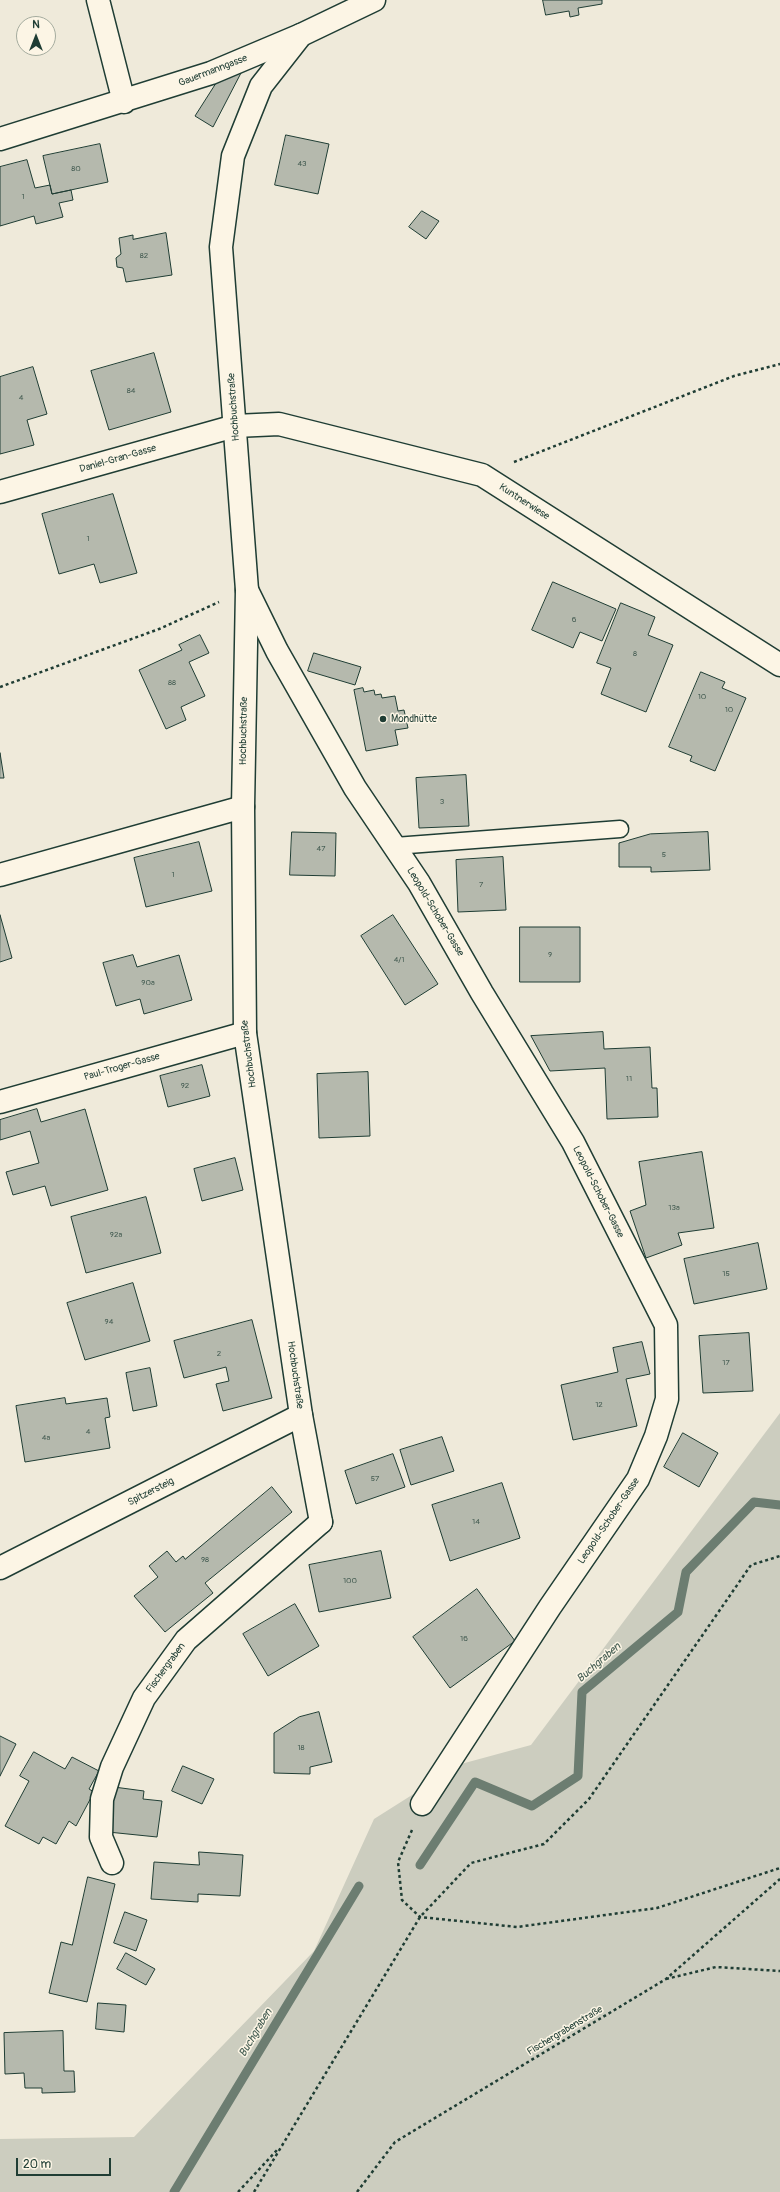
<!DOCTYPE html>
<html>
<head>
<meta charset="utf-8">
<style>
	body { margin:0 }
	#map { position:relative; width:780px; height:2192px; overflow:hidden; background:#efeada; font-family:Pangolin,sans-serif }
	canvas { display:block }
	.north { position:absolute; left:16px; top:16px; width:40px; height:40px; box-sizing:border-box; background:#fcf5e5; border:1px solid #a4ab9e; border-radius:50%; rotate:0deg; font-size:11px; font-weight:700; line-height:16px; text-align:center; color:#1f3d34 }
	.north::after { content:''; display:block; margin:auto; width:14px; height:18px; background:#1f3d34; clip-path:polygon(50% 0,100% 100%,50% 72%,0 100%) }
	.scale { position:absolute; left:16px; top:2158px; width:95px; height:18px; box-sizing:border-box; border:2px solid #1f3d34; border-top:0; padding-left:5px; font-size:12px; line-height:14px; white-space:nowrap; color:#1f3d34; -webkit-text-stroke:3px #fcf5e5; paint-order:stroke }
</style>
</head>
<body>
<div id="map">
<canvas width="780" height="2192"></canvas>
<div class="north">N</div>
<div class="scale">20 m</div>
</div>
<script>
const ctx = document.querySelector('canvas').getContext('2d');
ctx.lineJoin = 'round';
function paint(path, color) { ctx.fillStyle = color; ctx.fill(path, 'evenodd'); }
function trace(path, color, width, dash) { ctx.strokeStyle = color; ctx.lineWidth = width; ctx.lineCap = dash ? 'butt' : 'round'; ctx.setLineDash(dash || []); ctx.stroke(path); }
function write(font, color, halo, rows, align = 'center') {
  ctx.font = font + ' Pangolin,sans-serif'; ctx.lineWidth = 3; ctx.setLineDash([]); ctx.textBaseline = 'middle'; ctx.strokeStyle = halo; ctx.fillStyle = color; for (const [text, x, y, turn = 0] of rows) {
    ctx.save(); ctx.translate(x, y); ctx.rotate((+turn || 0) * Math.PI / 180); ctx.textAlign = isNaN(turn) ? turn : align; if (halo) ctx.strokeText(text, 0, 0); ctx.fillText(text, 0, 0); ctx.restore();
  }
}
paint(new Path2D(`
	M780 1413V2192H0V2139L134 2137 314 1951 374 1819 461 1764 531 1745Z`), '#cccdbf');
trace(new Path2D(`
	M420 1865 475 1782 532 1806 578 1776 582 1692 678 1612 686 1572 754 1502 780 1505
	M174 2192 359 1886`), '#6c7d71', 9);
const building = new Path2D(`
	M543 0H602V4L578 8 579 15 570 17 569 11 546 15Z
	M241 73 213 127 195 116 218 80Z
	M286 135 329 144 318 194 275 185Z
	M100 144 108 182 52 194 43 156Z
	M27 160 35 188 50 185 52 194 71 190 73 200 59 203 63 217 36 224 34 216 0 226V167Z
	M422 211 439 221 426 239 409 227Z
	M166 233 172 275 126 282 123 268 117 267 116 258 121 254 119 238 133 235V239Z
	M154 353 171 412 109 430 91 371Z
	M33 367 47 414 27 420 34 445 0 454V377Z
	M113 494 137 573 100 583 94 564 59 574 42 514Z
	M553 582 616 609 602 641 580 632 573 648 532 630Z
	M621 603 655 617 648 635 673 645 646 712 601 694 611 668 597 663Z
	M200 635 209 653 189 662 205 696 181 707 186 720 166 729 139 670 182 650 179 645Z
	M314 653 361 667 355 685 308 671Z
	M701 672 725 682 722 688 746 698 715 771 690 761 692 756 669 747Z
	M363 688 364 692 374 690 375 695 381 694 382 698 395 696 398 711 404 710 408 728 395 730 398 745 366 751 354 690Z
	M0 753 4 778H0Z
	M466 775 469 826 419 828 416 778Z
	M292 832 336 833 335 876 290 875Z
	M708 832 710 870 651 872V867H619V843L650 834Z
	M199 842 212 891 146 907 134 858Z
	M503 857 506 910 458 912 456 860Z
	M0 915 12 958 0 962Z
	M393 915 438 984 405 1005 361 936Z
	M520 927H580V982H520Z
	M133 955 137 967 179 955 192 1000 144 1014 140 999 116 1006 103 963Z
	M603 1032 604 1049 650 1047 652 1088H657L658 1117 607 1119 605 1068 550 1071 531 1036Z
	M202 1065 210 1096 168 1107 160 1076Z
	M368 1072 370 1136 319 1138 317 1074Z
	M37 1109 41 1122 85 1109 108 1190 51 1206 45 1186 13 1195 6 1172 39 1163 30 1131 0 1140V1120Z
	M702 1152 714 1228 678 1233 682 1245 646 1258 630 1211 646 1205 639 1162Z
	M235 1158 243 1190 202 1201 194 1169Z
	M146 1197 161 1253 86 1273 71 1217Z
	M758 1243 767 1289 694 1304 684 1259Z
	M133 1283 150 1341 85 1360 67 1303Z
	M252 1320 272 1398 223 1411 216 1384 229 1381 226 1367 184 1378 174 1341Z
	M749 1333 753 1391 703 1393 699 1336Z
	M642 1342 650 1374 626 1379 637 1426 573 1440 561 1385 618 1372 613 1348Z
	M150 1368 157 1406 133 1411 126 1373Z
	M65 1398 66 1404 107 1398 110 1417 105 1418 110 1448 25 1462 16 1406Z
	M683 1433 718 1453 699 1487 664 1467Z
	M442 1437 454 1471 411 1485 400 1450Z
	M393 1454 405 1487 356 1504 345 1471Z
	M502 1483 520 1538 450 1561 432 1505Z
	M272 1487 292 1512 205 1583 213 1593 165 1632 134 1596 158 1577 149 1566 167 1551 176 1562 183 1556 185 1559Z
	M381 1551 391 1598 319 1612 309 1565Z
	M477 1589 515 1641 450 1688 413 1637Z
	M295 1604 319 1646 268 1676 243 1634Z
	M319 1712 332 1762 310 1767V1774L274 1773V1733L299 1717Z
	M0 1736 16 1744 0 1776Z
	M34 1752 65 1769 72 1757 99 1771 89 1789 94 1792 76 1826 69 1821 56 1844 43 1837 39 1844 5 1826 29 1781 20 1776Z
	M183 1766 214 1779 202 1804 172 1791Z
	M114 1787 144 1791 143 1799 162 1801 157 1837 108 1832Z
	M199 1852 243 1855 240 1896 198 1894V1902L151 1899 154 1862 199 1865Z
	M88 1877 115 1884 87 2002 49 1993 61 1942 72 1945Z
	M125 1912 147 1920 136 1951 114 1943Z
	M126 1953 155 1969 146 1985 117 1969Z
	M98 2003 126 2005 124 2032 96 2029Z
	M63 2031 64 2071H74L75 2092 42 2093V2088H25L24 2073 5 2074 4 2033Z`);
paint(building, '#b5b9ad');
trace(building, '#1f3d34', 1);
const service = new Path2D(`
	M395 846 620 829`);
const minor = new Path2D(`
	M98 0 124 102
	M0 139 211 73 301 35
	M0 492 235 426 279 424 482 475 780 665
	M247 590 277 651 355 788 419 883 482 993 573 1142 666 1325 667 1399 656 1436 638 1479 550 1607 422 1804
	M0 875 243 807
	M0 1102 245 1033
	M0 1568 301 1415
	M112 1863 101 1837 102 1799 112 1767 144 1698 186 1640 321 1522`);
const tertiary = new Path2D(`
	M321 1522 301 1415 245 1033 243 807 247 590 221 247 233 156 261 86 301 35 374 0`);
trace(service, '#1f3d34', 19);
trace(minor, '#1f3d34', 25);
trace(tertiary, '#1f3d34', 25);
trace(new Path2D(`
	M514 462 734 376 780 364
	M0 687 159 629 219 602
	M412 1830 398 1862 402 1900 420 1917 517 1927 657 1908 780 1868
	M666 1979 716 1967 780 1971
	M238 2192 278 2149
	M254 2192 420 1917 471 1863 544 1844 589 1799 751 1565 780 1556
	M357 2192 395 2142 666 1979 780 1879`), '#1f3d34', 2.5, [3, 3]);
trace(service, '#fcf5e5', 16);
trace(minor, '#fcf5e5', 22);
trace(tertiary, '#fcf5e5', 22);
for (const [x, y, r, color] of [
	[383,719,4,"#1f3d34"]
]) { const dot = new Path2D(); dot.arc(x, y, r, 0, 2 * Math.PI); ctx.fillStyle = color; ctx.fill(dot); trace(dot, '#fcf5e5', 1.5); }
write('8px', '#445c52', null, [
	["43",302,164],
	["80",76,169],
	["1",23,197],
	["82",144,256],
	["84",131,391],
	["4",21,398],
	["1",88,539],
	["6",574,620],
	["8",635,654],
	["88",172,683],
	["10",702,697],
	["10",729,710],
	["3",442,802],
	["47",321,849],
	["5",664,855],
	["1",173,875],
	["7",481,885],
	["9",550,955],
	["4/1",399,960],
	["90a",148,983],
	["11",629,1079],
	["92",185,1086],
	["13a",674,1208],
	["92a",116,1235],
	["15",726,1274],
	["94",109,1322],
	["2",219,1354],
	["17",726,1363],
	["12",599,1405],
	["4",88,1432],
	["4a",46,1438],
	["57",375,1479],
	["14",476,1522],
	["98",205,1560],
	["100",350,1581],
	["16",464,1639],
	["18",301,1748]
]);
write('10px', '#1f3d34', '#fcf5e5', [
	["Gauermanngasse",213,71,-21],
	["Hochbuchstraße",234,407,-94],
	["Daniel-Gran-Gasse",118,459,-16],
	["Kuntnerwiese",524,502,33],
	["Hochbuchstraße",244,731,-89],
	["Leopold-Schober-Gasse",435,912,59],
	["Hochbuchstraße",249,1054,-97],
	["Paul-Troger-Gasse",122,1067,-16],
	["Leopold-Schober-Gasse",598,1192,63],
	["Hochbuchstraße",295,1375,82],
	["Spitzersteig",151,1492,-27],
	["Leopold-Schober-Gasse",609,1521,-56],
	["Fischergraben",166,1668,-54],
	["Fischergrabenstraße",565,2031,-31]
]);
write('10px', '#1f3d34', '#fcf5e5', [
	["Mondhütte",391,719]
], 'left');
write('italic 11px', '#455d53', '#fcf5e5', [
	["Buchgraben",599,1663,-41],
	["Buchgraben",256,2033,-59]
]);
</script>
</body>
</html>
